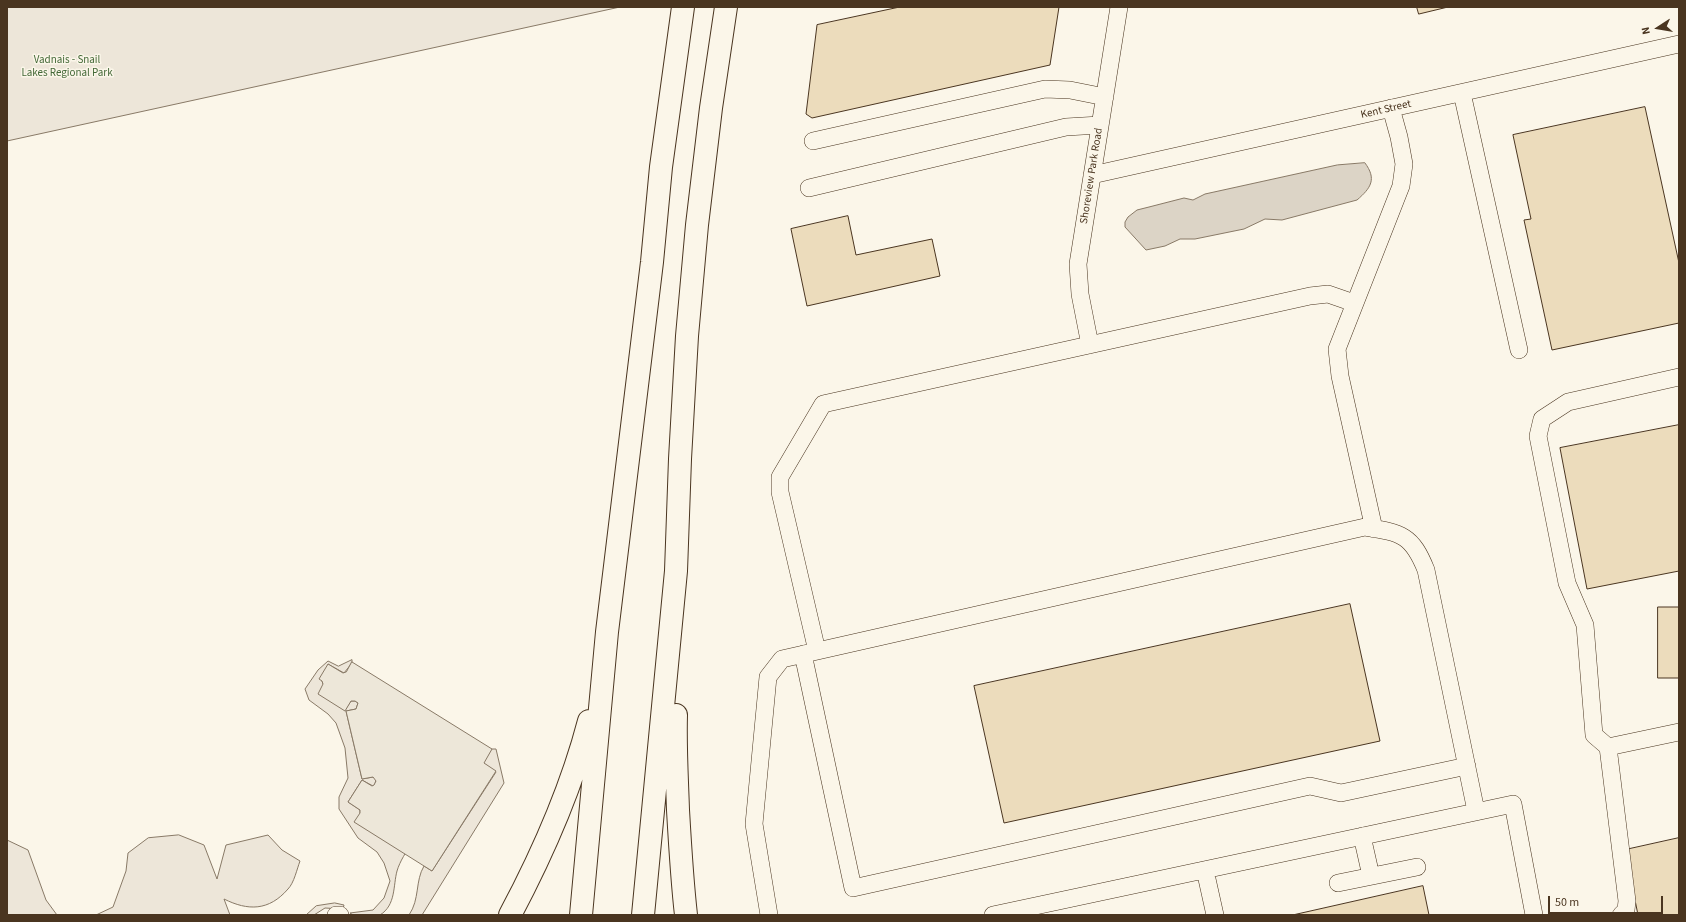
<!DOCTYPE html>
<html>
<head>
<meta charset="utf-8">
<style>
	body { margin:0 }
	#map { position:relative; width:1686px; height:922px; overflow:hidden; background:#fbf6e9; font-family:"Source Sans 3",sans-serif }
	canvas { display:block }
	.frame { position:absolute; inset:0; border:8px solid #4a3520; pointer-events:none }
	.north { position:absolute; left:1638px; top:8px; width:40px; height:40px; -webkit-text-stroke:3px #fbf6e9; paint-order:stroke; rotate:258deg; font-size:11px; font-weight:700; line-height:16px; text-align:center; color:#4a3520 }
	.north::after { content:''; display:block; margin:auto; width:14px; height:18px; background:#4a3520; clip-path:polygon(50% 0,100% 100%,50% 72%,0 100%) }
	.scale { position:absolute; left:1548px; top:896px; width:115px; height:18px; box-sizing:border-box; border:2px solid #4a3520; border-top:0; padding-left:5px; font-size:12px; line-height:14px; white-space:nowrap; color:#4a3520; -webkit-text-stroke:3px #fbf6e9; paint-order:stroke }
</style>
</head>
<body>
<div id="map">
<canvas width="1686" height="922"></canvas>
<div class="frame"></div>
<div class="north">N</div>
<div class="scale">50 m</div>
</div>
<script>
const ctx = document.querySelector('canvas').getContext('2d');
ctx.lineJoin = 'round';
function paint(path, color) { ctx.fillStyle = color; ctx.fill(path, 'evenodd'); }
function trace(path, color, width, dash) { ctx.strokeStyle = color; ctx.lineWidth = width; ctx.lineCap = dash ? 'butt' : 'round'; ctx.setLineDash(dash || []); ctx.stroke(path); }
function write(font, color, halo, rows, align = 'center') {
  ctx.font = font + ' "Source Sans 3",sans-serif'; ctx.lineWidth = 3; ctx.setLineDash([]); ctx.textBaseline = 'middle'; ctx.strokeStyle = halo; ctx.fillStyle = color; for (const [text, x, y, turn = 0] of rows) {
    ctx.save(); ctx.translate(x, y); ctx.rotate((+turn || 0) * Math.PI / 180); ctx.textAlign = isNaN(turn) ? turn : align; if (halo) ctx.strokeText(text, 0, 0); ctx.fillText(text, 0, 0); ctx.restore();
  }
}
const green = new Path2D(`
	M7 7H620L7 141Z
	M352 660V663L344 673 328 664 322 681 323 684 345 710 351 701H355L358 703 356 709 346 711 362 779 373 777 376 779 375 784 373 786 362 780 348 802 360 810V813L412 843C406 852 400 861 397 871 393 886 396 905 380 915H353L350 913 373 910 384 898 390 881 384 863 377 852 358 838 339 809V797L348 778 345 748 336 723 328 714 309 700 305 689 318 670 328 661 338 666Z
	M492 749H496L504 783 422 915H409C420 899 415 881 424 866L432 871 496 772 483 763Z
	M179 835 204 845 217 879 226 845 268 835 282 850 300 861C297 869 294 883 288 889 269 911 248 911 224 899L230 915H96L113 907 126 871 128 853 148 838Z
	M7 840 28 850 46 900 57 915H7Z
	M335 903 344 905 343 909 325 908 314 915H306L316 906Z`);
paint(green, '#ede6d9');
trace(green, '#887966', 1);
const parking = new Path2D(`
	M352 662 492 749 484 763 496 771 432 871 354 822 360 813V810L348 802 362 780 372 786 374 785 376 781 373 777 362 779 346 711 356 709 358 703 355 701H351L345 711 318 694 323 684 322 681 319 679 328 664 343 673 346 672Z`);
paint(parking, '#ede7d9');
trace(parking, '#887966', 1);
const water = new Path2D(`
	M1365 163C1377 179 1371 188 1357 200L1282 220 1265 219 1244 229 1195 239H1180L1165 246 1146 250 1125 227V222L1128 217 1137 210 1149 207 1184 198 1193 200 1205 194 1337 165Z`);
paint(water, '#dcd4c6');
trace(water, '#887966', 1);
const building = new Path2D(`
	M900 7H1059L1050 65 812 118 806 114 817 25Z
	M1417 7H1448L1419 14Z
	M1645 107 1679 263V323L1552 350 1524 220 1531 219 1513 135Z
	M848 216 856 255 932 239 940 276 807 306 791 229Z
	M1679 425V571L1587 589 1560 448Z
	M1350 604 1380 741 1004 823 974 686Z
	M1658 607H1679V678H1658Z
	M1679 838V915H1638L1625 850Z
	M1423 886 1429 915H1293Z`);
paint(building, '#ecdcbc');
trace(building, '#4a3520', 1);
const minor = new Path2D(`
	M1462 93 1519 350
	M813 141 1045 89 1070 90 1105 97
	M1092 175 1679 44
	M809 188 1066 127 1100 125
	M1090 345 1080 294 1078 264 1119 7
	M1679 377 1568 402 1542 419 1538 436 1567 583 1585 625 1594 735 1608 747 1679 732
	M1374 529 1340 376 1337 349 1401 186 1404 164 1399 137 1391 108
	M817 651 780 492V477L823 404 1310 296 1328 294 1354 303
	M803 654 853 888 1310 786 1341 793 1467 766
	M1608 747 1627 901 1626 910 1621 915
	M1362 836 1371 876
	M1205 870 1215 915
	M1338 883 1417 867
	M336 915H340
	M769 915 754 824 768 677 782 659 1365 527C1402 533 1412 535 1426 570L1476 811
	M993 915 1513 804 1534 915`);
const highway = new Path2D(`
	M676 715C675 747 677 778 678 810 680 845 682 880 686 915
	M510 915C543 853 571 790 589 721
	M581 915 607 632 652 262 661 167 683 7
	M643 915 676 571 680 459 687 336 697 225 711 108 726 7`);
trace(minor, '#4a3520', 18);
trace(highway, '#4a3520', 24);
trace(minor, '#fbf6e9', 17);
trace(highway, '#fbf6e9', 22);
write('11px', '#436837', '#fbf6e9', [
	["Vadnais - Snail",67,61],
	["Lakes Regional Park",67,74]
]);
write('11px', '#4a3520', '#fbf6e9', [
	["Kent Street",1386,110,-13],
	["Shoreview Park Road",1092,176,-81]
]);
</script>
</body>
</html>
